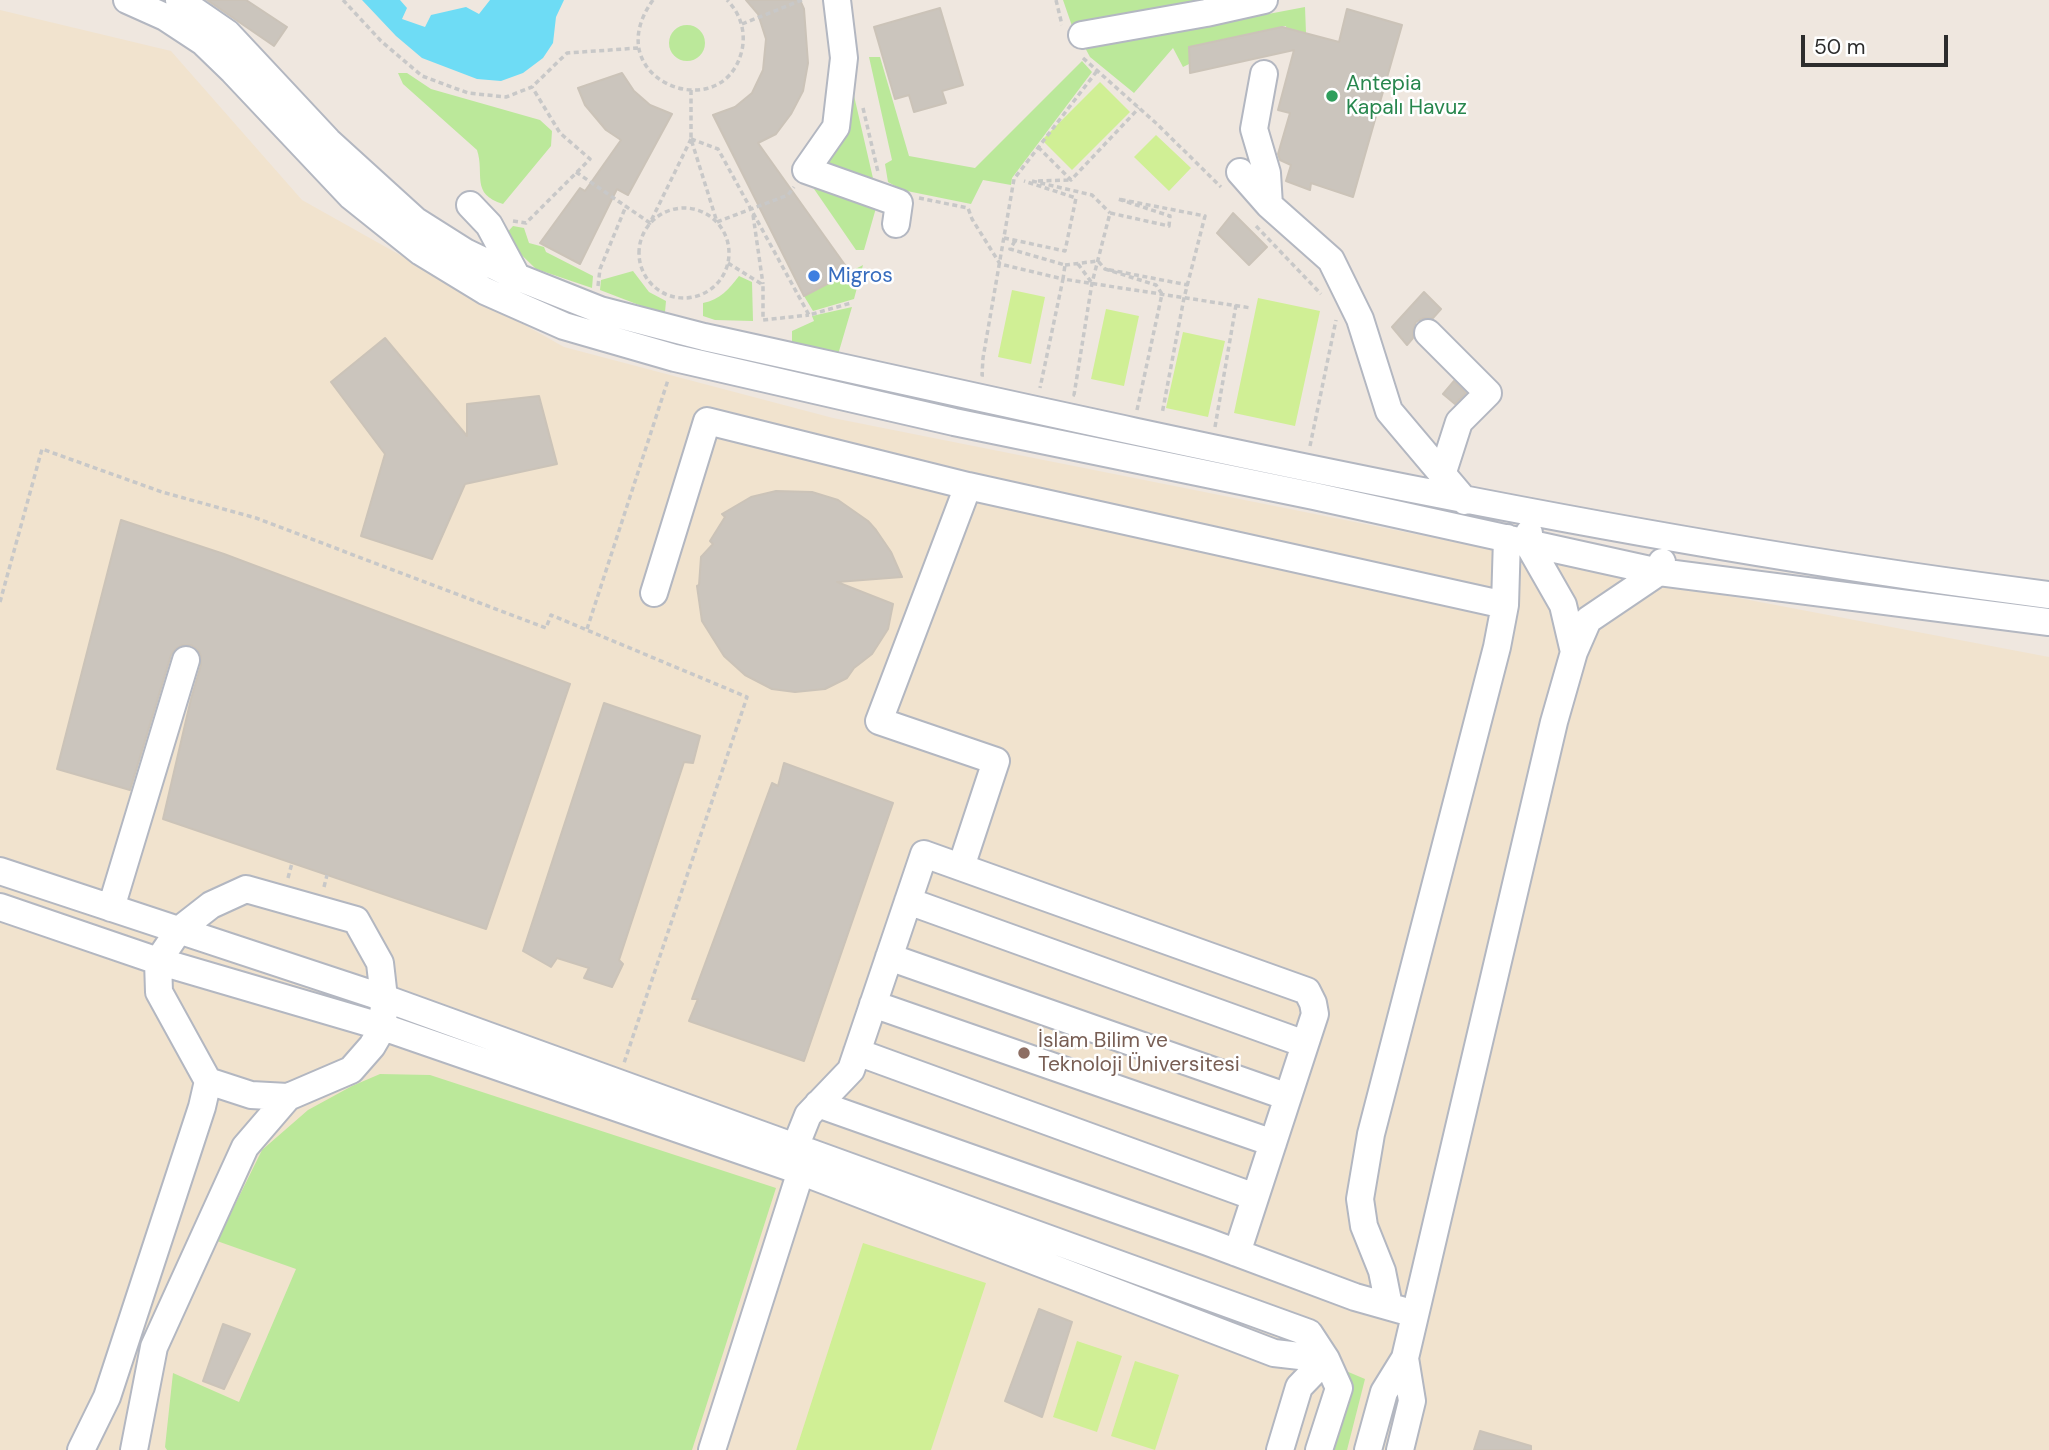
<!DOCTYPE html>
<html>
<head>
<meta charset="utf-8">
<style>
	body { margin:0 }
	#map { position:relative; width:2049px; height:1450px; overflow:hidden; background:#efe7df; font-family:"DM Sans",sans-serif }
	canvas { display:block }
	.scale { position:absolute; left:1801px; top:35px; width:147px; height:32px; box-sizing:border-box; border:4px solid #2d2d2d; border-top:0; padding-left:9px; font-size:21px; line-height:24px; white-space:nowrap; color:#2d2d2d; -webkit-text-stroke:5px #fff; paint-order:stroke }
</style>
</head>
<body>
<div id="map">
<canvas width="2049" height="1450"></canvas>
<div class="scale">50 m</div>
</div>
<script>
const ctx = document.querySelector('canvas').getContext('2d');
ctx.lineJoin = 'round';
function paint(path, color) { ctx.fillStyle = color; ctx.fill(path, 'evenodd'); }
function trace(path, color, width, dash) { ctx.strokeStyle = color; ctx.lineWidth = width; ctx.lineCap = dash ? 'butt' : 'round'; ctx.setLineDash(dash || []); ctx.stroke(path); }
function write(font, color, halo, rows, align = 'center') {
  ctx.font = font + ' "DM Sans",sans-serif'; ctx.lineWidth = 5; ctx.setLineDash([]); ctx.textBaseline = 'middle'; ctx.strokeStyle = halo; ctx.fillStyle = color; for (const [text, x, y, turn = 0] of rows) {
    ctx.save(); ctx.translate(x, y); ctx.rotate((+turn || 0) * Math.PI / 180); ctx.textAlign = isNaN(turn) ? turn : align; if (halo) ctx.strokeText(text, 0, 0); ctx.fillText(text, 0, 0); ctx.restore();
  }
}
paint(new Path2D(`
	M0 10 171 51 302 200 564 347 833 418 1681 587 2049 657V1450H0Z`), '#f1e3ce');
paint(new Path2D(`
	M1063 0H1226L1072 26Z
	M1305 7 1306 33 1287 35 1286 26 1189 47V64L1183 67 1173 48 1134 93 1090 57 1082 42H1121Z
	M669 43a18 18 0 1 1 36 0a18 18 0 1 1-36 0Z
	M869 57H880L909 156 975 168 1082 61 1092 72 1012 178 1011 185 983 180 971 204 902 190 888 182 885 164 892 160Z
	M398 73H407L431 89 540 120 552 131 551 146 503 204C470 194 485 174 477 150L403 84Z
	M852 87 875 187 816 170Z
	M812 186 876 208 864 250H856Z
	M513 226 524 228 529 243 544 247 546 252 593 276 592 288 536 269 503 237Z
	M863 265 854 299 813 311 804 296Z
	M633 271 649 292 666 301 665 312 652 310 600 290 601 280Z
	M739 276 752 282 753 321 715 320 703 316V303C720 300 729 289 739 276Z
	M852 307 837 358 792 347V331L814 321 812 316Z
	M380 1074 430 1075 776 1188 692 1450H167L165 1447 173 1373 239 1402 296 1269 217 1241 262 1150 308 1110 352 1086Z
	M1346 1371 1365 1379 1347 1450H1326Z`), '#bbe89a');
paint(new Path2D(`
	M1100 82 1130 112 1072 170 1042 140Z
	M1156 135 1191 168 1169 191 1134 157Z
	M1012 290 1045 297 1031 364 998 357Z
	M1258 298 1320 311 1295 426 1234 413Z
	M1106 309 1139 316 1124 386 1091 379Z
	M1183 332 1225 341 1208 417 1166 408Z
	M863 1243 986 1283 931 1450H796Z
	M1077 1341 1122 1356 1097 1432 1053 1417Z
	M1135 1361 1179 1375 1155 1450 1111 1436Z`), '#d0ef95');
paint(new Path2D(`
	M362 0H400L407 8 402 19 425 27 431 15 466 7 479 14 490 0H564L556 17 553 43 543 58 523 73 501 81 477 79 422 58 396 36Z`), '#6edcf5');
const building = new Path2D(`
	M207 0H246L287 27 274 46Z
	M746 0H800L804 9 808 63 803 91 791 114 776 134 758 143 850 272 804 296 713 115 735 107 752 93 763 70 766 39 758 14Z
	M940 8 963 85 942 91 946 103 914 112 909 95 895 99 874 27Z
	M1347 9 1402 25 1353 197 1311 183 1310 190 1286 181 1291 165 1280 160 1278 154 1290 113 1278 110 1294 50 1190 73 1189 47 1282 27 1339 42Z
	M622 73 634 91 650 105 672 114 628 195 617 189 580 264 540 243 580 188 585 191 621 140 606 130 585 105 578 88Z
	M1233 213 1267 247 1249 265 1217 233Z
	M1424 292 1441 309 1433 318H1423L1416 322 1413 330V338L1407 345 1392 327Z
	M385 338 467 436V404L539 396 557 464 465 484 432 559 361 536 385 454 331 382Z
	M1454 381 1466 393 1455 404 1443 394Z
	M776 491 812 492 838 500 868 521 876 530 891 552 902 577 837 582 893 604 888 629 872 654 854 668 847 678 825 689 795 692 772 689 745 675 724 656 702 621 697 586 699 585 701 557 713 544 710 541 725 517 722 514 751 497Z
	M121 520 224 554 570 684 486 929 163 819 191 699 201 665V656L198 650 191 645H182L175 649 171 655 130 790 57 769Z
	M604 703 700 736 693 763 684 762 619 960 623 964 612 987 584 978 589 968 557 958 551 967 523 951Z
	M784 763 893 803 804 1061 689 1021 698 999H692L772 783 778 786Z
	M1039 1309 1072 1322 1042 1417 1005 1401Z
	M223 1324 250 1334 224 1389 203 1381Z
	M1480 1431 1531 1446V1450H1474Z`);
paint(building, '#cbc5bd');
trace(building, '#cbc3b8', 2);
const minor = new Path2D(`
	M127 0 165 17 203 42 233 71 351 196 421 252 485 291 564 326 675 358 954 422 1314 496 1659 572 2049 622
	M179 0 227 33 328 141 416 221 465 252 517 277 600 310 704 337C1150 435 1596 538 2049 595
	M837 0 844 58 836 127 806 170 899 203 896 224
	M1082 35 1206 13 1264 0
	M1264 74 1254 129 1267 173 1269 205 1331 260 1360 319 1389 411 1465 501
	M1240 172 1269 205
	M470 205 489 225 517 277
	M1428 333 1488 393 1459 422 1442 475
	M1529 533 1527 542 1563 605 1574 652
	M654 593 707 421 968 486 1505 605
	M961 867 996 761 879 721 968 486
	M0 871 384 998 1309 1333 1326 1359 1339 1388 1319 1450
	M246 889 356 920 380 963 384 998 383 1027 372 1046 351 1070 288 1097 251 1095 208 1081 159 992 158 961 179 930 211 905Z
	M908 901 1305 1044
	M0 907 158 961 383 1027 800 1171 1274 1353 1326 1359
	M111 908 186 660
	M889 957 1288 1097
	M873 1004 1273 1143
	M857 1052 1255 1197
	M818 1104 1208 1242 1355 1297 1401 1310
	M796 1145 808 1115 851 1070 924 854 1307 991 1313 1003 1315 1014 1237 1253
	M1389 1306 1382 1271 1364 1226 1360 1199 1371 1134 1497 647 1505 605 1507 538
	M81 1450 107 1397 202 1107 208 1081
	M134 1450 154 1347 245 1147 288 1097
	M712 1450 806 1155
	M1280 1450 1299 1387 1326 1359
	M1368 1450 1384 1392 1405 1358 1554 722 1574 652 1588 620 1659 572 1662 562
	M1400 1450 1412 1401 1405 1358`);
trace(minor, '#b3b7c1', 30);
trace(new Path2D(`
	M343 0 381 41 422 76 468 93 506 97 532 87 567 53 638 48
	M653 0C595 80 724 129 742 50 746 31 740 13 727 0
	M1056 0 1062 25
	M742 24 802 0
	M1083 58 1157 124 1221 187
	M691 90V139L717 222 788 195 794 187
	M863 108 878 172
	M691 139 718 149 809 315 851 303
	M1038 147 1071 180 1139 108
	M576 172 650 223 691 139
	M1032 181 1092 195 1110 213
	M1038 181 1071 180
	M919 198 968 208 972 219 1000 264 1063 279 1040 388
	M639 253a45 45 0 1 1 90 0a45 45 0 1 1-90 0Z
	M753 215 763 284
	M513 221 526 223 590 159 560 133 532 87
	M1256 226 1321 294
	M1004 238 1065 251 1076 198 1024 181
	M1015 241 1010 249 1065 265 1063 279 1251 308
	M728 263 763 285V320L809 315
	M1078 264 1092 283
	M1065 265 1098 261 1105 269
	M598 286 600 269 626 206
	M984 375H982L983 358 1014 179 1097 71
	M1075 395H1074L1092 283 1110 213 1169 226 1170 216 1118 199 1205 216 1184 298 1162 414
	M1137 410 1162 294 1156 285 1105 269 1188 285
	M1215 427 1236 305
	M1310 446 1336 320
	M0 602 42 449 162 492 256 518 546 628 551 615 747 697 624 1063
	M587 629 668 380
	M288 878 292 863
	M324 887 327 875`), '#c8c8c8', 3.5, [5, 3.5]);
trace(minor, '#fff', 26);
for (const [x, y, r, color] of [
	[1332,96,7,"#2e9e5b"],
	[814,276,7,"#3f7fe0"],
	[1024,1053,7,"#8d6e63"]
]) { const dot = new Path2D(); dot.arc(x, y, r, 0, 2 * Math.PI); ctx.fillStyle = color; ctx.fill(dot); trace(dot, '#fff', 2.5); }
write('21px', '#27864d', '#fff', [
	["Antepia",1346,84],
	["Kapalı Havuz",1346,108]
], 'left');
write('21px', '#366cbe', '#fff', [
	["Migros",828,276]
], 'left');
write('21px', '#785e54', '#fff', [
	["İslam Bilim ve",1038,1041],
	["Teknoloji Üniversitesi",1038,1065]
], 'left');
</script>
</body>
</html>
